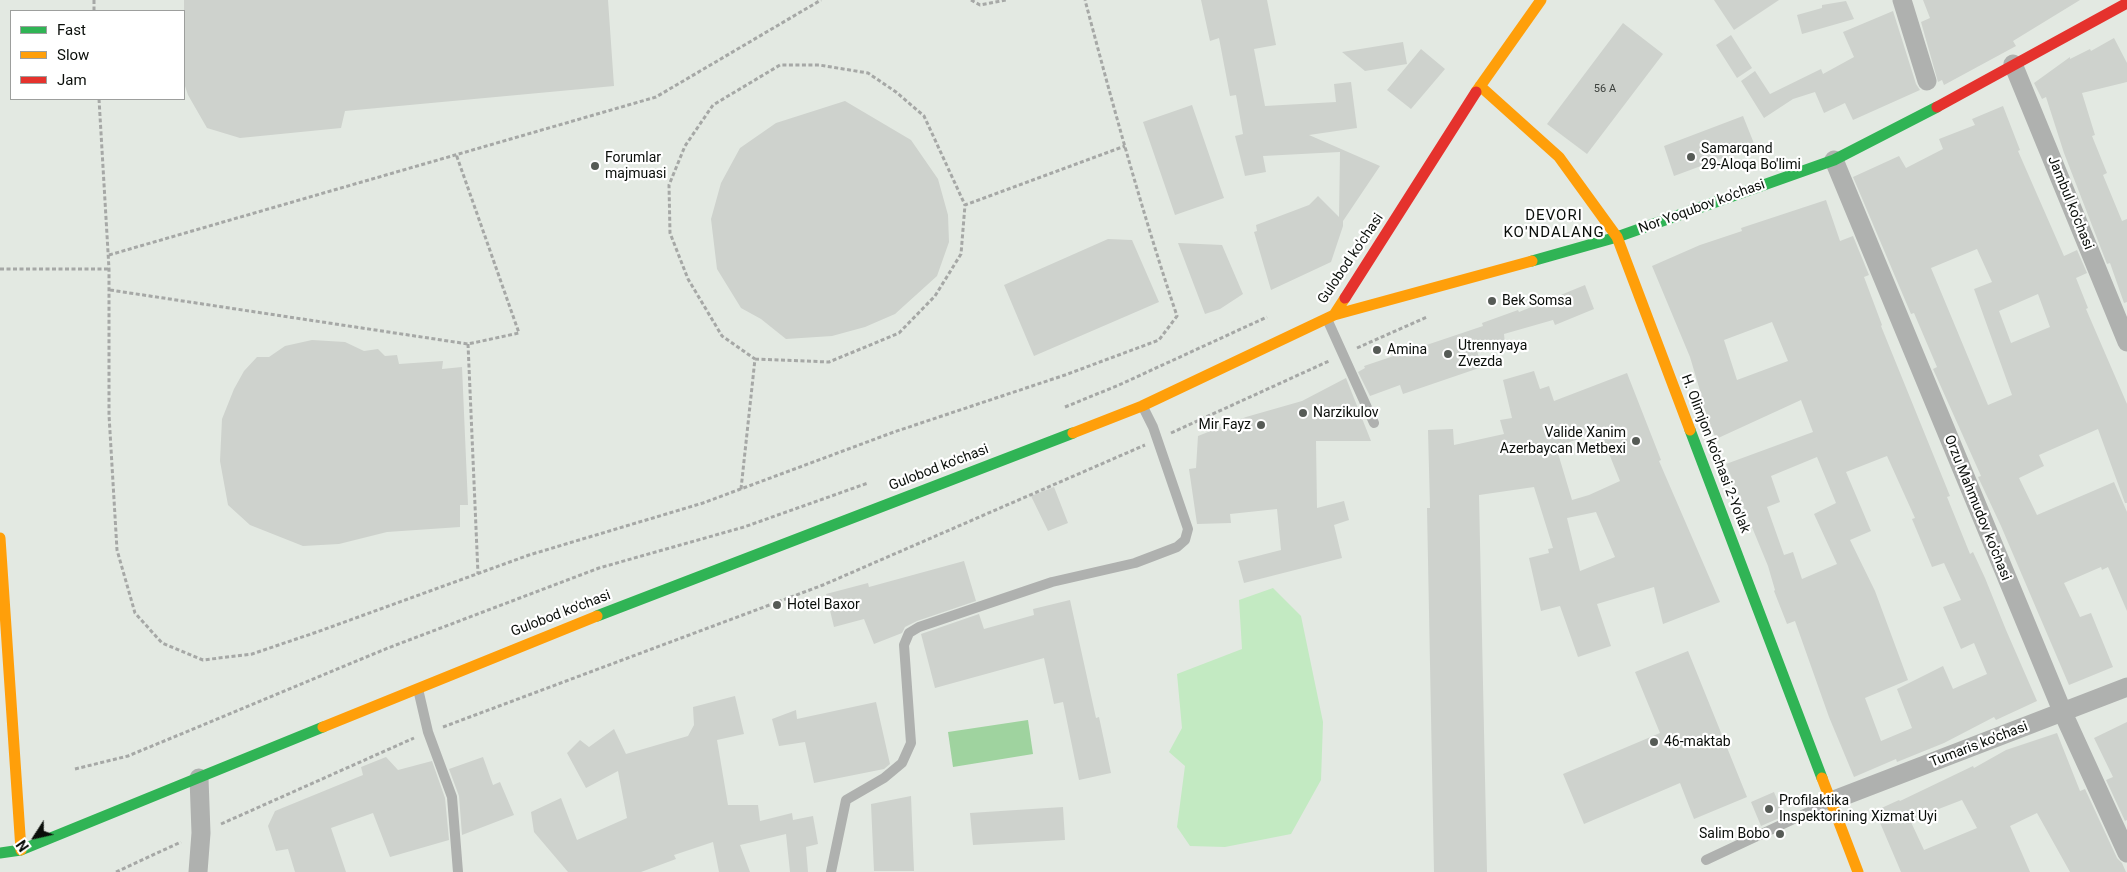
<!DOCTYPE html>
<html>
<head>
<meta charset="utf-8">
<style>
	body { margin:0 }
	#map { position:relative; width:2127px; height:872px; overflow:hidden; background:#e3e9e2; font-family:Roboto,sans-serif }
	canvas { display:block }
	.legend { position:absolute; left:10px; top:10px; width:175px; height:90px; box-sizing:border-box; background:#fff; border:1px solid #9d9f9d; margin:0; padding:6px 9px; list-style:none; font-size:15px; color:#0a0e0a }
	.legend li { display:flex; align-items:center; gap:10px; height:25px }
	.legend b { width:25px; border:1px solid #9d9f9d }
	.north { position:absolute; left:10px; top:812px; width:50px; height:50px; -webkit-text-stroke:4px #fff; paint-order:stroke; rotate:235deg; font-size:14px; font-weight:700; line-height:20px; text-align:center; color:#0a0e0a }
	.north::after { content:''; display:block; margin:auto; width:18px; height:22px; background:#0a0e0a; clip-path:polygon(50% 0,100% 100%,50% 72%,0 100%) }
</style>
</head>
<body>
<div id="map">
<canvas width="2127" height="872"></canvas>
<ul class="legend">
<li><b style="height:6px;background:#30b455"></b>Fast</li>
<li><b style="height:6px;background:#ff9f0a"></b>Slow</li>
<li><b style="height:6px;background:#e5322d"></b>Jam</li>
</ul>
<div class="north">N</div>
</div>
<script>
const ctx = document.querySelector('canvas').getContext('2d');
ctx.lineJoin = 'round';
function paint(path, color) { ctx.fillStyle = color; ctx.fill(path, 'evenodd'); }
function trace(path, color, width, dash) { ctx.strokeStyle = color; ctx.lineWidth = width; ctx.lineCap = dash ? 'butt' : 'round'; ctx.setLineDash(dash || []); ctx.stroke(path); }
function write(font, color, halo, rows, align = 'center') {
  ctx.font = font + ' Roboto,sans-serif'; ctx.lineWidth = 4.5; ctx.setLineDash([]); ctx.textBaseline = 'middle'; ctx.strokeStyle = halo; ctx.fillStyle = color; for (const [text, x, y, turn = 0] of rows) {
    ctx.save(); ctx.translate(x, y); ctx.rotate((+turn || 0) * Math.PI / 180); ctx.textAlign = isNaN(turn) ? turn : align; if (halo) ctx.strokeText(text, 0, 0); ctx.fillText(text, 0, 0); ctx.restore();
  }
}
paint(new Path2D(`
	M1273 588 1301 616 1323 722 1321 780 1291 834 1225 847 1190 846 1177 827 1185 766 1169 752 1182 728 1177 674 1242 649 1239 600Z`), '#c3eac2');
paint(new Path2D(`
	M1028 720 1033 754 953 767 948 732Z`), '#9fd39f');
paint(new Path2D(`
	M184 0H608L614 86 345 111 341 128 240 138 207 128 188 95 184 83Z
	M1201 0H1267L1276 45 1254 49 1265 106 1336 102 1334 84 1351 82 1357 128 1309 135 1380 166 1343 221V226L1331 262 1271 290 1254 232 1257 231 1256 225 1309 205 1318 196 1339 217 1340 152 1263 156 1266 172 1245 176 1235 136 1243 134 1236 95 1230 96 1219 38 1210 41Z
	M1714 0H1779L1734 30Z
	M1923 0H2080L2013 41 2016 46 1944 85 1942 80 1938 82 1921 22 1930 18Z
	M1846 1 1854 19 1802 34 1797 15 1822 8V5Z
	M1893 11 1916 84 1920 90 1853 120 1845 103 1824 113 1815 92 1793 99 1764 118 1741 81 1755 71 1770 94 1821 69 1823 74 1854 57 1843 32Z
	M1623 23 1663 54 1587 154 1547 124Z
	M1731 35 1752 68 1737 78 1716 45Z
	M2114 38 2127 63V82L2082 93 2095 135 2092 136 2107 173 2103 175 2122 221 2127 219V302L2124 303 2110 263 2107 264 2064 153 2046 97 2042 99 2034 83 2070 57V59L2090 49 2091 51Z
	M1403 42 1407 64 1365 71 1342 52Z
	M1421 49 1445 69 1411 109 1387 90Z
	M845 101 911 140 938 179 948 215 949 242 937 276 895 314 865 327 832 336 786 339 761 319 741 308 717 269 711 219 721 183 740 148 776 123Z
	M1192 105 1224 198 1175 215 1143 122Z
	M2003 106 2020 150 2018 151 2064 256 2077 250 2087 273 2076 278 2088 308 2086 309 2127 404V503H2125L2098 429 2039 455 2044 466 2019 478 2037 515 2114 482 2127 512V611L2108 567 2102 570 2101 567 2064 583 2080 617 2091 613 2113 667 2069 685 2001 526 1978 477 1981 476 1933 369 1937 367 1914 313 1911 314 1853 177 1899 156 1906 168 1943 149 1939 139 1975 125 1972 119ZM1977 249 1992 282 1974 289 2012 395 1988 405 1931 268ZM2038 294 2050 327 2011 343 1999 311Z
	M1743 116 1755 146 1674 176 1664 146Z
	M1826 200 1840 241 1853 236 1869 275 1864 277 1882 325 1881 326 1950 496 1947 497 1970 554 1973 552 1985 578 2006 630 2037 701 1996 720 1994 717 1944 743 1897 762 1896 759 1854 777 1829 717 1795 621 1787 624 1774 591 1775 590 1768 566 1726 464 1813 432 1801 400 1716 439 1699 395 1701 394 1690 357 1652 266 1700 245 1742 231 1741 228ZM1772 322 1788 361 1737 380 1724 340ZM1887 456 1915 518 1912 519 1932 567 1944 563 1961 600 1943 607 1961 649 1974 643 1987 674 1953 689 1943 666 1897 689 1912 728 1881 741 1865 698 1908 680 1875 591 1850 540 1871 531 1846 472ZM1817 457 1836 503 1814 514 1837 564 1802 579 1793 552 1784 555 1767 507 1780 502 1771 476Z
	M1108 239 1132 240 1159 302 1034 356 1004 285Z
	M1178 243 1222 245 1243 294 1220 309 1205 314Z
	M1585 285 1594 309 1555 325 1553 320 1504 334 1505 344 1477 351 1482 367 1403 394 1400 385 1370 396 1358 372 1365 368 1364 366 1483 326 1482 323 1518 310 1519 312Z
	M312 340 345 342 364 351 378 349 385 356 397 355 399 364 443 361 442 369 462 367 468 505H460V527L387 532 339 544 303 546 250 525 228 505 220 461 222 419 234 389 244 371 257 357H269L285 346Z
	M1534 371 1540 389 1549 386 1554 401 1627 373 1661 460 1659 461 1720 602 1663 624 1654 587 1597 604 1611 646 1578 657 1560 606 1541 611 1529 558 1549 553 1548 549 1553 548 1534 487 1479 495 1487 872H1434L1427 508H1430L1428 430 1453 429 1454 445 1504 434 1500 420 1512 418 1503 380ZM1600 431 1620 481 1589 495 1572 500 1557 450 1568 447 1567 443ZM1596 512 1615 557 1580 571 1567 518Z
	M1346 378 1371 441H1316L1317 508 1344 501 1349 520 1334 525 1342 558 1244 583 1238 561 1281 550 1277 509 1230 514 1231 523 1197 524 1189 469 1196 468 1198 436 1246 417 1302 401Z
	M1054 487 1068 523 1048 531 1031 496Z
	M964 561 976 601 917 621 905 627 902 633 874 644 864 619 834 627 826 594 868 583 869 587Z
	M1070 600 1096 718 1099 717 1111 773 1079 780 1063 702 1054 704 1044 658 935 688 921 634 979 614 984 629 1034 615 1033 609Z
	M1688 651 1747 797 1694 819 1680 783 1584 824 1563 774 1660 733 1635 672Z
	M735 696 744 734 717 740 728 805H758L760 821 792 813 793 820 813 816 818 844 806 847 808 872H790L786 834 740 845 750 872H719L713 842 674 855 676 859 641 872H568L534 832 531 812 561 798 577 840 627 818 618 771 586 788 567 753 580 740 589 747 614 729 626 754 688 736 694 725 693 707Z
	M876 702 890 764 884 769 814 783 805 742 779 746 772 719 796 710 797 719Z
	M2127 722V820L2125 821 2106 780 2113 777 2094 738Z
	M2057 733 2080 791 2085 789 2117 858 2122 863 2126 872H2070L2037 813 2010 826 2030 872H1901L1875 811 1899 800 1900 801 1973 766 1974 768 2006 750ZM1962 800 1977 828 1924 850 1910 820Z
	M386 757 398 770 432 761 445 798 449 840 390 857 373 813 331 828 346 872H295L288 849 276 851 268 826 275 811 363 775 361 767Z
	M483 757 493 785 500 782 514 815 462 835 459 796 449 769Z
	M1774 792 1784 816 1761 826 1751 802Z
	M911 796 914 871H874L871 804Z
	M1063 807 1065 840 973 845 970 813Z`), '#ced2cd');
trace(new Path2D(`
	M94 0V11
	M971 0 980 5 1006 0
	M99 99 109 269V415L117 550 135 613 162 643 203 660 252 654 317 632 529 555 703 503 894 432 1065 375 1159 340 1177 316C1142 212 1113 106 1085 0
	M109 255 656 97 821 0
	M0 269H109
	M110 290 468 344 519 333 456 154
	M468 344 478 574
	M1357 348 1427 317
	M755 359 829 362 899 333 935 296 961 254 965 205 1125 146
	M1065 407 1119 385 1267 317
	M1171 433 1329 361
	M741 489 755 359 722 336 688 279 670 233 669 185 685 146 713 105 780 65H819L868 73 896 92 924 116 965 205
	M443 727 823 585 1145 445
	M75 769 128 756 388 648 599 568 744 527 868 483
	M221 824 414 738
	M116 872 181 842`), '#a6a8a6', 3, [4, 2.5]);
trace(new Path2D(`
	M1327 319 1374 423
	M418 689 428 732 452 797 458 872
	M1706 860 1830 802
	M831 872 846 800 884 778 902 763 911 743 904 645 909 633 919 627 1052 582 1135 563 1177 547 1185 540 1188 529 1153 427 1143 407`), '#afb1af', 10);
trace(new Path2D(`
	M1902 0 1927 81
	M2013 64 2127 342
	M1834 160 2063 713 2127 853
	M1831 801 2127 687
	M198 872 201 833 199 778`), '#afb1af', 19);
trace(new Path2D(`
	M1532 261 1617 237 1834 160 1937 107
	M1690 430 1822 778
	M597 616 1073 433
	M0 853 21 850 323 727`), '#30b455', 11);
trace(new Path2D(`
	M1480 86 1559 157 1617 237 1690 430
	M1476 92 1541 0
	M1334 315 1532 261
	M1073 433 1142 406 1334 315 1345 298
	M0 538 21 850
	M323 727 597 616
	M1822 778 1858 872`), '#ff9f0a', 11);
trace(new Path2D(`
	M1937 107 2127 3
	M1345 298 1476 92`), '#e5322d', 11);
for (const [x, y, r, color] of [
	[1691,157,5,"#565b56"],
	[595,166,5,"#565b56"],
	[1492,301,5,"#565b56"],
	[1377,350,5,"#565b56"],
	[1448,354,5,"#565b56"],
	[1303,413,5,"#565b56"],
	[1261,425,5,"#565b56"],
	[1636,441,5,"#565b56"],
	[777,605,5,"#565b56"],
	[1654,742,5,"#565b56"],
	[1769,809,5,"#565b56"],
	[1780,834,5,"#565b56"]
]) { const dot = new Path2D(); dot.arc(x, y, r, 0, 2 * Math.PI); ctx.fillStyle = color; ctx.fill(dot); trace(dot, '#fff', 2); }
write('11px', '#3b3f3b', null, [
	["56 А",1605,89]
]);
write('14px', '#0a0e0a', '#fff', [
	["Samarqand",1701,149],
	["29-Aloqa Bo'limi",1701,165],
	["Forumlar",605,158],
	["majmuasi",605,174],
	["Bek Somsa",1502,301],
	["Utrennyaya",1458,346],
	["Zvezda",1458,362],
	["Amina",1387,350],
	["Narzikulov",1313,413],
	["Mir Fayz",1251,425,"right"],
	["Valide Xanim",1626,433,"right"],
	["Azerbaycan Metbexi",1626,449,"right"],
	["Hotel Baxor",787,605],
	["46-maktab",1664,742],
	["Profilaktika",1779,801],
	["Inspektorining Xizmat Uyi",1779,817],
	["Salim Bobo",1770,834,"right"]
], 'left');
write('14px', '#0a0e0a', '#fff', [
	["Jambul ko'chasi",2070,203,68],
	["Nor Yoqubov ko'chasi",1702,207,-20],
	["Gulobod ko'chasi",1351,259,-56],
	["H. Olimjon ko'chasi 2-Yo'lak",1715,454,69],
	["Gulobod ko'chasi",939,468,-21],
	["Orzu Mahmudov ko'chasi",1977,508,68],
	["Gulobod ko'chasi",561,614,-21],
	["Tumaris ko'chasi",1979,745,-21]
]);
ctx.letterSpacing = '1px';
write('15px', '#0a0e0a', '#fff', [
	["DEVORI",1554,216],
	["KO'NDALANG",1554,233]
]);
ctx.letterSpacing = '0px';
</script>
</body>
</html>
